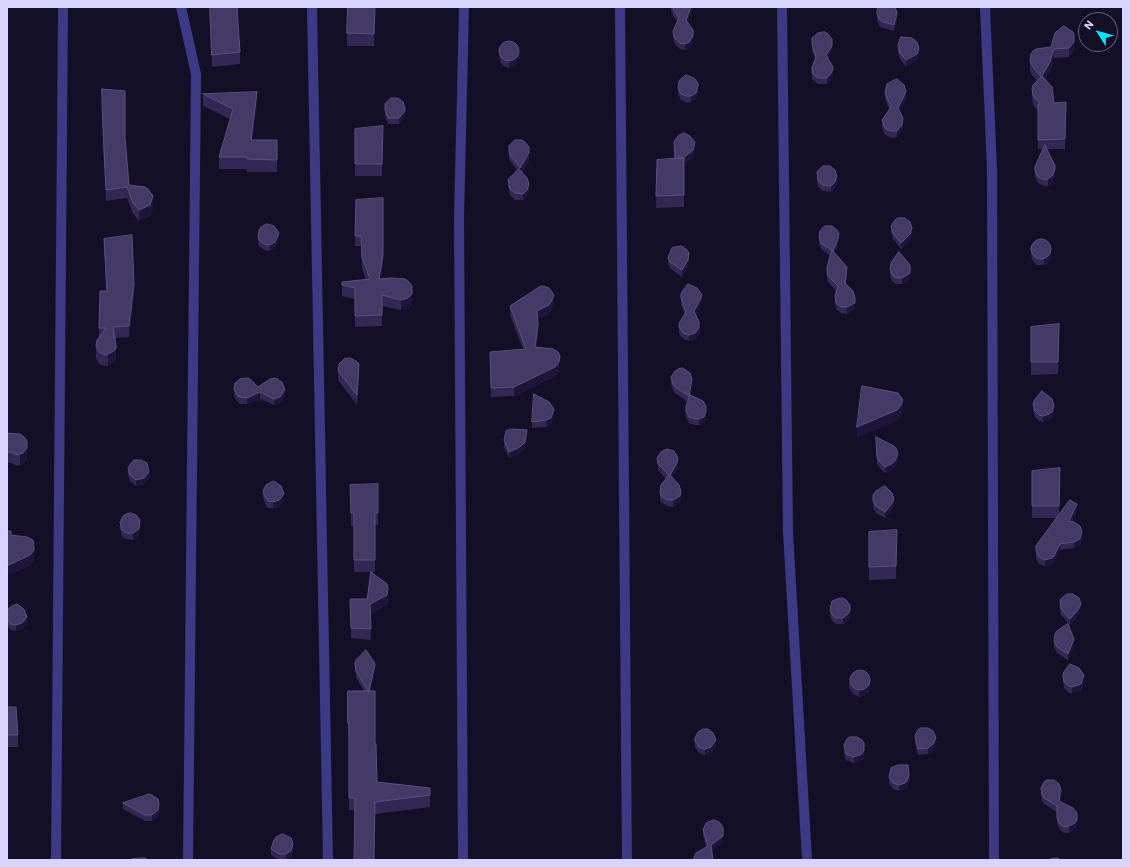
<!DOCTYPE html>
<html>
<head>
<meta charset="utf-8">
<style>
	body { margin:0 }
	#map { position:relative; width:1130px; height:867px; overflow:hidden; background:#130f26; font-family:"Work Sans",sans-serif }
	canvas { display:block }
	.frame { position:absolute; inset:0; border:8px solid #d9d4ff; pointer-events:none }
	.north { position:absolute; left:1078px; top:12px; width:40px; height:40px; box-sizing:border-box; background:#130f26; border:1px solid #625e7d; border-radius:50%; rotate:307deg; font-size:11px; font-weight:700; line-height:16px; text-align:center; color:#d9d4ff }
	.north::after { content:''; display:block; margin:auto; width:14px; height:18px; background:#00e5ff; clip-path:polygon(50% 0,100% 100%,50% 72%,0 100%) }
</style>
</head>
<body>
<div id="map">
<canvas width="1130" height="867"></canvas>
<div class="frame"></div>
<div class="north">N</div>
</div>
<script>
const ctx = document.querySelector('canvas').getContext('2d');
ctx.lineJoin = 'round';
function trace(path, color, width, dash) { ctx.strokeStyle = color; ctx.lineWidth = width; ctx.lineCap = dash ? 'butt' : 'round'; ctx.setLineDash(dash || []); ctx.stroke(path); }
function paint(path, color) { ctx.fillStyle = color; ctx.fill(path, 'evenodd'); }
trace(new Path2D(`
	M181 7 196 74 188 860
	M312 7 328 860
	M620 7 627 860
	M782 7 788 532 807 860
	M985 7 992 169 994 860
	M56 860 63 7
	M463 860 459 217 464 7`), '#3d3a85', 10);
paint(new Path2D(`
	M210 7 240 52V64L212 67Z
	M375 7 374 46H347V33Z
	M671 7H693V9L687 22 693 30V43L689 48 685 50 680 49 674 43 673 31 678 22 673 16 671 10Z
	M877 14 897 19 894 31 883 28 880 27 877 20Z
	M1055 33 1074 51 1069 57 1054 58 1050 72 1045 79 1054 103 1066 102 1065 149H1047L1055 175 1053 182 1048 186H1044L1038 183 1035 177V167L1043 149H1038V111L1033 105 1032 98V89L1037 81 1031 74 1030 70V61L1051 47Z
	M812 38 832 39V52L828 59 833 73 832 78 827 84H818L812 79V67L815 59 812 51Z
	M898 46 919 54 917 60 906 67 900 59 898 53Z
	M499 50 520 58 519 61 515 66 509 68 503 66 501 63 499 56Z
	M678 88 698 93 696 99 691 102 687 103 681 100 678 94Z
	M102 89 125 137 129 185 153 207 150 216 139 221 133 214 127 198 106 201 103 141Z
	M885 93 906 97 905 101 899 111 903 127 902 131 897 137 892 138 886 135 884 133 882 126V120L889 109 885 99Z
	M203 94 257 104 252 140H277V172H247V169H219V157L230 119 203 106Z
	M385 104 405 114V117L399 124H388L385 116Z
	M355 129 383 139 382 176H355Z
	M674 142 695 149 693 157 684 163V207L656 208 657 160 675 159Z
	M509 146 529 160 522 172 529 190 527 196 523 200H515L510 195 508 186V180L517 170 510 161 509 158Z
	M817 172 837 182 835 188 831 192 823 191 818 187 817 178Z
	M356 200 383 266 380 279 412 305 408 309 401 310 382 306V326L355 327V299L342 296V282L366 280 362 268 361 246H355Z
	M891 226 912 234 910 240 901 249 893 239 891 232Z
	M258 237 279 239 275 248 270 251 264 250 259 246 258 243Z
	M819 238 838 246 835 253 847 273 846 283 855 304V309L847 314 841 313 836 309 835 302V296L836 291 828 282 827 279V268L831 256 822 250 819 244Z
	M104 239 134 295 129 337 115 338 116 356V359L114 362 108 366H105L99 364 96 358V346L99 336V328L106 291Z
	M1031 247 1051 258 1047 264 1044 265H1037L1032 260 1031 253Z
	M689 253 688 266 682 277 670 268 668 264 669 255Z
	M890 270 910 279 902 284H896L893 282 890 276Z
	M681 295 702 301 700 306 696 314 700 331 699 335 695 340 689 341 683 339 679 333V323L685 314 681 305Z
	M554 304 552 309 549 314 538 319V334L536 347 559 371 555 376 514 396 491 397 490 352 523 349 510 315V306Z
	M1059 324 1058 374 1031 375V327Z
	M338 371 359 374 357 405 338 380Z
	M671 377 692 385 690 395 706 418 704 423 699 425H695L689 423 686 417V407L688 402 675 393 673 390 671 384Z
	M258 387 285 396 280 403 274 405 260 399 247 404H240L238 402 234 396V390Z
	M1033 404 1054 412 1052 418 1049 420 1043 422 1039 421 1035 417 1033 410Z
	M554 415 551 424 546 427 532 428V422Z
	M7 433 27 459 23 464 17 466 11 463H7Z
	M527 436 525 448 520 453 509 458 504 447V440Z
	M876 437 898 461 895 467 893 469 885 473 878 466 877 463Z
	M657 458 678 466 677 469 672 478 681 497 680 502 673 507 667 506 661 502 660 499V492L666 479 658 470Z
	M128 468 149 478 144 484 136 486 130 481 128 475Z
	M1032 471 1060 481 1059 515 1077 510 1072 522 1082 539 1080 545 1074 548 1060 550 1054 562 1052 564 1045 566 1039 564 1036 558V546L1057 518H1032Z
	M350 485 378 513V525H375V572H372L388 599 387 605 370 614 371 640 351 638 350 599H367L371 572H354V526H351Z
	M263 491 284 500 279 507 273 508H268L265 504 263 497Z
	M873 495 894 505 891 511 885 518 876 513 873 507Z
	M140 520 139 535 133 540 126 539 122 537 120 528V522Z
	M897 542 896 579 869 580V567Z
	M1060 600 1081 610 1078 616 1070 625 1061 615 1060 606Z
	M830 610 850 618 848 621 843 624H836L833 622 830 616Z
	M7 612 27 623 22 629 16 631 11 630 8 626 7 624Z
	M1054 641 1074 645 1068 660 1057 653 1054 647Z
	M355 664 375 671 370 691 375 744 377 782 430 788V807L375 814 354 810H349V735H348V691H364L356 677Z
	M1063 675 1084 681 1081 691 1072 693H1069L1064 688 1063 681Z
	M849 682 870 686 868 693 865 695 859 697 853 694 849 688Z
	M7 707 18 735V747H7Z
	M915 736 936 744 933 750 928 754 918 755 915 743Z
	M695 738 716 747 711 754 705 755 699 753 695 747Z
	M864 743V757L860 761 854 763 846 760 844 752V745Z
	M889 777 909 781 907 787 905 789 899 791 893 789 889 783Z
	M1041 788 1061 796 1060 802 1077 826 1075 829 1069 833H1064L1060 830 1057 824V812L1044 804 1042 801 1041 794Z
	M123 803 159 811 158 817 152 821H145L123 809Z
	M723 827V842L712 851 706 846 703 836V830Z
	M271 849 293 851 291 857 286 860H279L271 855Z`), '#312854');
paint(new Path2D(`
	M691 7H693V9L686 27V20Z
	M897 13V19L894 31V25Z
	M1074 35V51L1069 57V48Z
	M693 36V43L689 48 685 50V44Z
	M832 46V52L826 62V55Z
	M919 48V54L917 60 906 67V60Z
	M1054 49V58L1050 72 1042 85V76Z
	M520 52 519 61 515 66 509 68V62Z
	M833 67V73L832 78 827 84V78Z
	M698 86V93L696 99 691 102V96Z
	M906 91 905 101 898 114V108Z
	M257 92V104L251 152V140Z
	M405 108V117L399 124V118Z
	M903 121 902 131 897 137V131Z
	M695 142V149L693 157 684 163V207V164H676Z
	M529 153V160L520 174V168Z
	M1055 169V175L1053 182 1048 186V179Z
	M837 176V182L835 188 831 192V186Z
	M529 184V190L527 196 523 200V194Z
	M153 196V207L150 216 139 221V210Z
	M383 198V266L379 289V279Z
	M912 228V234L910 240 901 249V243Z
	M279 233V239L275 248 270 251V245Z
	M839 233 838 246 833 257V251Z
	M1051 252V258L1047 264 1044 265V259Z
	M688 260V266L682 277V270Z
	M910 265V279L902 284V278Z
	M134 284V295L129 337V326Z
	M412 286V305L408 309 401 310V300Z
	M554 295V304L552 309 549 314 537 320V311Z
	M702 295V301L700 306 694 317V311Z
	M855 298V309L847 314V307Z
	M538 325V334L535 356V347Z
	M700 325 699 335 695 340 689 341V335Z
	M116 345V359L114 362 108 366V354Z
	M560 356 559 371 555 376 514 396V387Z
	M692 379V385L689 402V396Z
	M285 390V396L280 403 274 405V399Z
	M260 392V399L247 404V398Z
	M903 400V411L901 416 897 421 857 438V427Z
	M706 406V418L704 423 699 425V419Z
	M1054 406V412L1052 418 1049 420 1043 422V416Z
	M554 409V415L551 424 546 427V420Z
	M527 430V436L525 448 520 453 509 458V452Z
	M27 448V459L23 464 20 465V454Z
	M898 454V461L895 467 893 469 885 473V467Z
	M678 459 677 469 670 482V475Z
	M149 472V478L144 484 136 486V480Z
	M681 491 680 502 673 507V500Z
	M284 494V500L279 507 273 508V502Z
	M894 499V505L891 511 885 518V512Z
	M1077 504V510L1069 528V521Z
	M139 529V535L133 540V533Z
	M1082 532V539L1080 545 1074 548V542Z
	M1060 544V550L1054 562 1052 564 1045 566V560Z
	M34 547V561L30 566 7 576V566Z
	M388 589 387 605 370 615V604Z
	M1081 604V610L1078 616 1070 625V619Z
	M850 605V618L848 621 843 624V618Z
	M27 617V623L22 629 16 631V625Z
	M1074 639V645L1068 660V654Z
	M375 665V671L369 698V692Z
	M1084 675V681L1081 691 1072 693V687Z
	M870 680V686L868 693 865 695 859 697V690Z
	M936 738V744L933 750 928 754V748Z
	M716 740V747L711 754 705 755V749Z
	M864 751V757L860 761 854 763V757Z
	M909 775V781L907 787 905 789 899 791V785Z
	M1061 790V796L1059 807V801Z
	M159 805 158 817 152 821V815Z
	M1077 820V826L1075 829 1069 833V826Z
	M723 836V842L711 852V845Z
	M293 844V851L291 857 286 860V854Z`), '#1d163a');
const building = new Path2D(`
	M210 7H237L240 52 212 55Z
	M348 7H375L374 34 347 33Z
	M672 7H691L686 20 693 30V36L689 42 685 44 680 43 674 37 673 31 679 18 673 9Z
	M878 7H895L897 13 894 25 883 22 880 20 877 14Z
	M1064 26 1073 32 1074 35V42L1069 48 1054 49 1050 62 1042 76 1052 87 1054 103 1066 102 1065 139 1038 140V105L1040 104 1033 95 1032 89 1033 85 1041 77 1031 64 1030 61 1031 54 1033 51 1036 49 1051 47 1055 33Z
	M825 32 828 34 832 39V46L826 55 833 67 832 72 827 78H818L812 73V67L816 57 812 44V38L818 33Z
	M901 37 912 38 917 42 919 48 917 54 906 60 900 53 898 46Z
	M499 51a10 10 0 1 1 20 0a10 10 0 1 1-20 0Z
	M686 75 694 78 698 83V86L696 93 691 96H687L681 94 678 88 679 81Z
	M897 79 904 85 906 91 905 94 898 108 903 118 902 125 897 131H892L886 129 884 126 882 120 891 107 885 93 887 84Z
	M102 89 125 91V137L129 185 145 187 148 189 153 196 150 205 139 210 133 203 127 187 106 190 103 129Z
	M257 92 251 140H277V160L247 159V157H219L233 109 203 94Z
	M391 98H398L403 102 405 108V111L399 118H388L385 110V104Z
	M383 126 382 164H355V129Z
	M684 133 690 136 695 142 693 150 683 158 675 159 674 142 678 136Z
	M515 140H522L525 142 529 147V153L520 168 510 155 509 152V146Z
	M1045 145 1055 166V169L1053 175 1048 179 1044 180 1038 177 1035 171V167Z
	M684 158V195L656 196 657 160Z
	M823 166H830L835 170 837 176 835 182 831 186 823 185 818 181 817 172Z
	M519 169 527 178 529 184 527 190 523 194 515 193 510 189 508 180Z
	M383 198V255L379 279 390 278 405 279 408 281 412 286V294L408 298 401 300 382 295V315L355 316V288L342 285V282L370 279 362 257 361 236H355L356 200Z
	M898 218H905L910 222 912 228 910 234 901 243 893 233 891 226 895 220Z
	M267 224 274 226 279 233 275 242 270 245 264 244 259 240 258 237 259 230 261 227Z
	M825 226H832L837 230 839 233 838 239 833 251 822 244 819 238 820 231Z
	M132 235 134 284 129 326 113 327 116 345V348L114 351 108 354 105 355 99 352 96 346 97 340 106 328H99L100 291H107L104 239Z
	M1031 249a10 10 0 1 1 20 0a10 10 0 1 1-20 0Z
	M682 246 687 250 689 253 688 260 682 270 670 262 668 258 669 255 672 248 675 247Z
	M832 250 847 267 845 283 853 291 855 298V303L847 307H841L836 303 835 296 838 286 828 276 827 272V268Z
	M899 252 910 265V273L902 278H896L893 276 890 270 891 263Z
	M688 284 697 288 702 295 700 300 694 311 699 322V328L695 333 689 335 683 333 679 327V323L681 320 686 312 681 298V295L682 292Z
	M543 286 549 288 554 295 552 300 549 305 537 311 538 325 535 347 553 349 558 352 560 356 559 362 555 367 514 387 491 388 490 352 526 349 510 306 539 287Z
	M1059 324 1058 362H1031V327Z
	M350 358 356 361 359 364 357 395 338 371 339 364 344 359Z
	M683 368 690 373 692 379 689 396 675 387 673 384 671 377 675 371 678 369Z
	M247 378 250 379 258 387 270 379 275 378 282 382 285 390 280 397 274 399 260 392 247 398 240 397 238 396 234 390 235 383 240 379Z
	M862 386 898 393 903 400 901 405 897 410 857 427Z
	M1042 391 1052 399 1054 406 1052 412 1049 414 1043 416 1039 415 1035 411 1033 404 1034 401Z
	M534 394 549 402 554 409 551 418 546 420 532 422Z
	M690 395 703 401 706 406V412L704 417 699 419H695L689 417 686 411V407Z
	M511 429 527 430 525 442 520 447 509 452 504 440 506 431Z
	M7 433 20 434 23 436 27 441V448L23 453 17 455 11 452H7Z
	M876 437 894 446 896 448 898 454 895 461 893 463 885 467 878 460 877 456Z
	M667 449 674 451 677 456 678 459 677 463 670 475 679 485 681 491 680 496 673 500H667L661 496 660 492 661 485 669 475 658 464 657 458 661 452Z
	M134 460H141L147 463 149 472 144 478 136 480 130 475 128 468 132 462Z
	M1060 468 1059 506H1032V471Z
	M274 481 281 486 284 494 279 500 273 502 268 501 265 497 263 491 266 485Z
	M378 484V513H375V560H354V513H351L350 485Z
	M885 486 892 493 894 499 891 505 885 512 876 506 873 501V495L876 491Z
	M1070 500 1077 504 1069 521 1074 522 1080 526 1082 532 1080 539 1074 542 1060 544 1054 556 1052 558 1045 560 1039 557 1036 551V546Z
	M131 513 136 515 140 520 139 529 133 533H126L122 530 120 522 123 516 126 514Z
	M897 530 896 566 869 567V532Z
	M7 531H11V535L27 537 33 540 34 547V550L30 555 7 566Z
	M371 572 387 584 388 589 387 595 370 604 371 629 351 628 350 599H367Z
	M1067 594H1073L1079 598 1081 604 1078 610 1070 619 1061 609 1060 600Z
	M843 598 846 600 850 605V611L848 614 843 618H836L833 616 830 610 832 601 837 599Z
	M17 604 24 609 27 617 22 623 16 625 11 624 8 620 7 612 9 608Z
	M1068 624 1074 639 1068 654 1057 647 1054 641 1055 634 1057 631Z
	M366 650 374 662 375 665 369 691H368L356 671 355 664 356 660Z
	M1070 664 1079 668 1084 675 1081 684 1072 687 1069 686 1064 682 1063 675 1064 672Z
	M850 680a10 10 0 1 1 20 0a10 10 0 1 1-20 0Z
	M348 691H375V744H376L377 782 430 788V795L375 802 374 860H354L355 798H349V723H348Z
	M7 707H16L18 735H7Z
	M921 728H928L933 731 936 738 933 744 928 748 918 749 915 736 918 730Z
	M704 729H708L713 733 716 740 711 747 705 749 699 747 695 741V738L698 732Z
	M850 737H857L862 740 864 743V751L860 755 854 757 846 754 844 745 847 739Z
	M898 765H908L909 775 907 781 905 783 899 785 893 783 889 777 891 768Z
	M1047 780H1054L1059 784 1061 790 1059 801 1073 808 1077 813V820L1075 823 1069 826 1064 827 1060 824 1057 818V806L1044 798 1042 795 1041 788 1044 782Z
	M150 794 158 799 159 805 158 810 152 815H145L123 803Z
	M714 820 719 822 723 827V836L711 845 713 860H693L696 853 708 846 703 830 706 823Z
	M283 834 291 838 293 844 291 851 286 854H279L271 849 274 840 276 837Z
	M145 858 148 860H132V859Z
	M1058 858 1060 860H1048L1050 859Z`);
paint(building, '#433a66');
trace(building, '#5a527e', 1);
</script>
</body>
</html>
